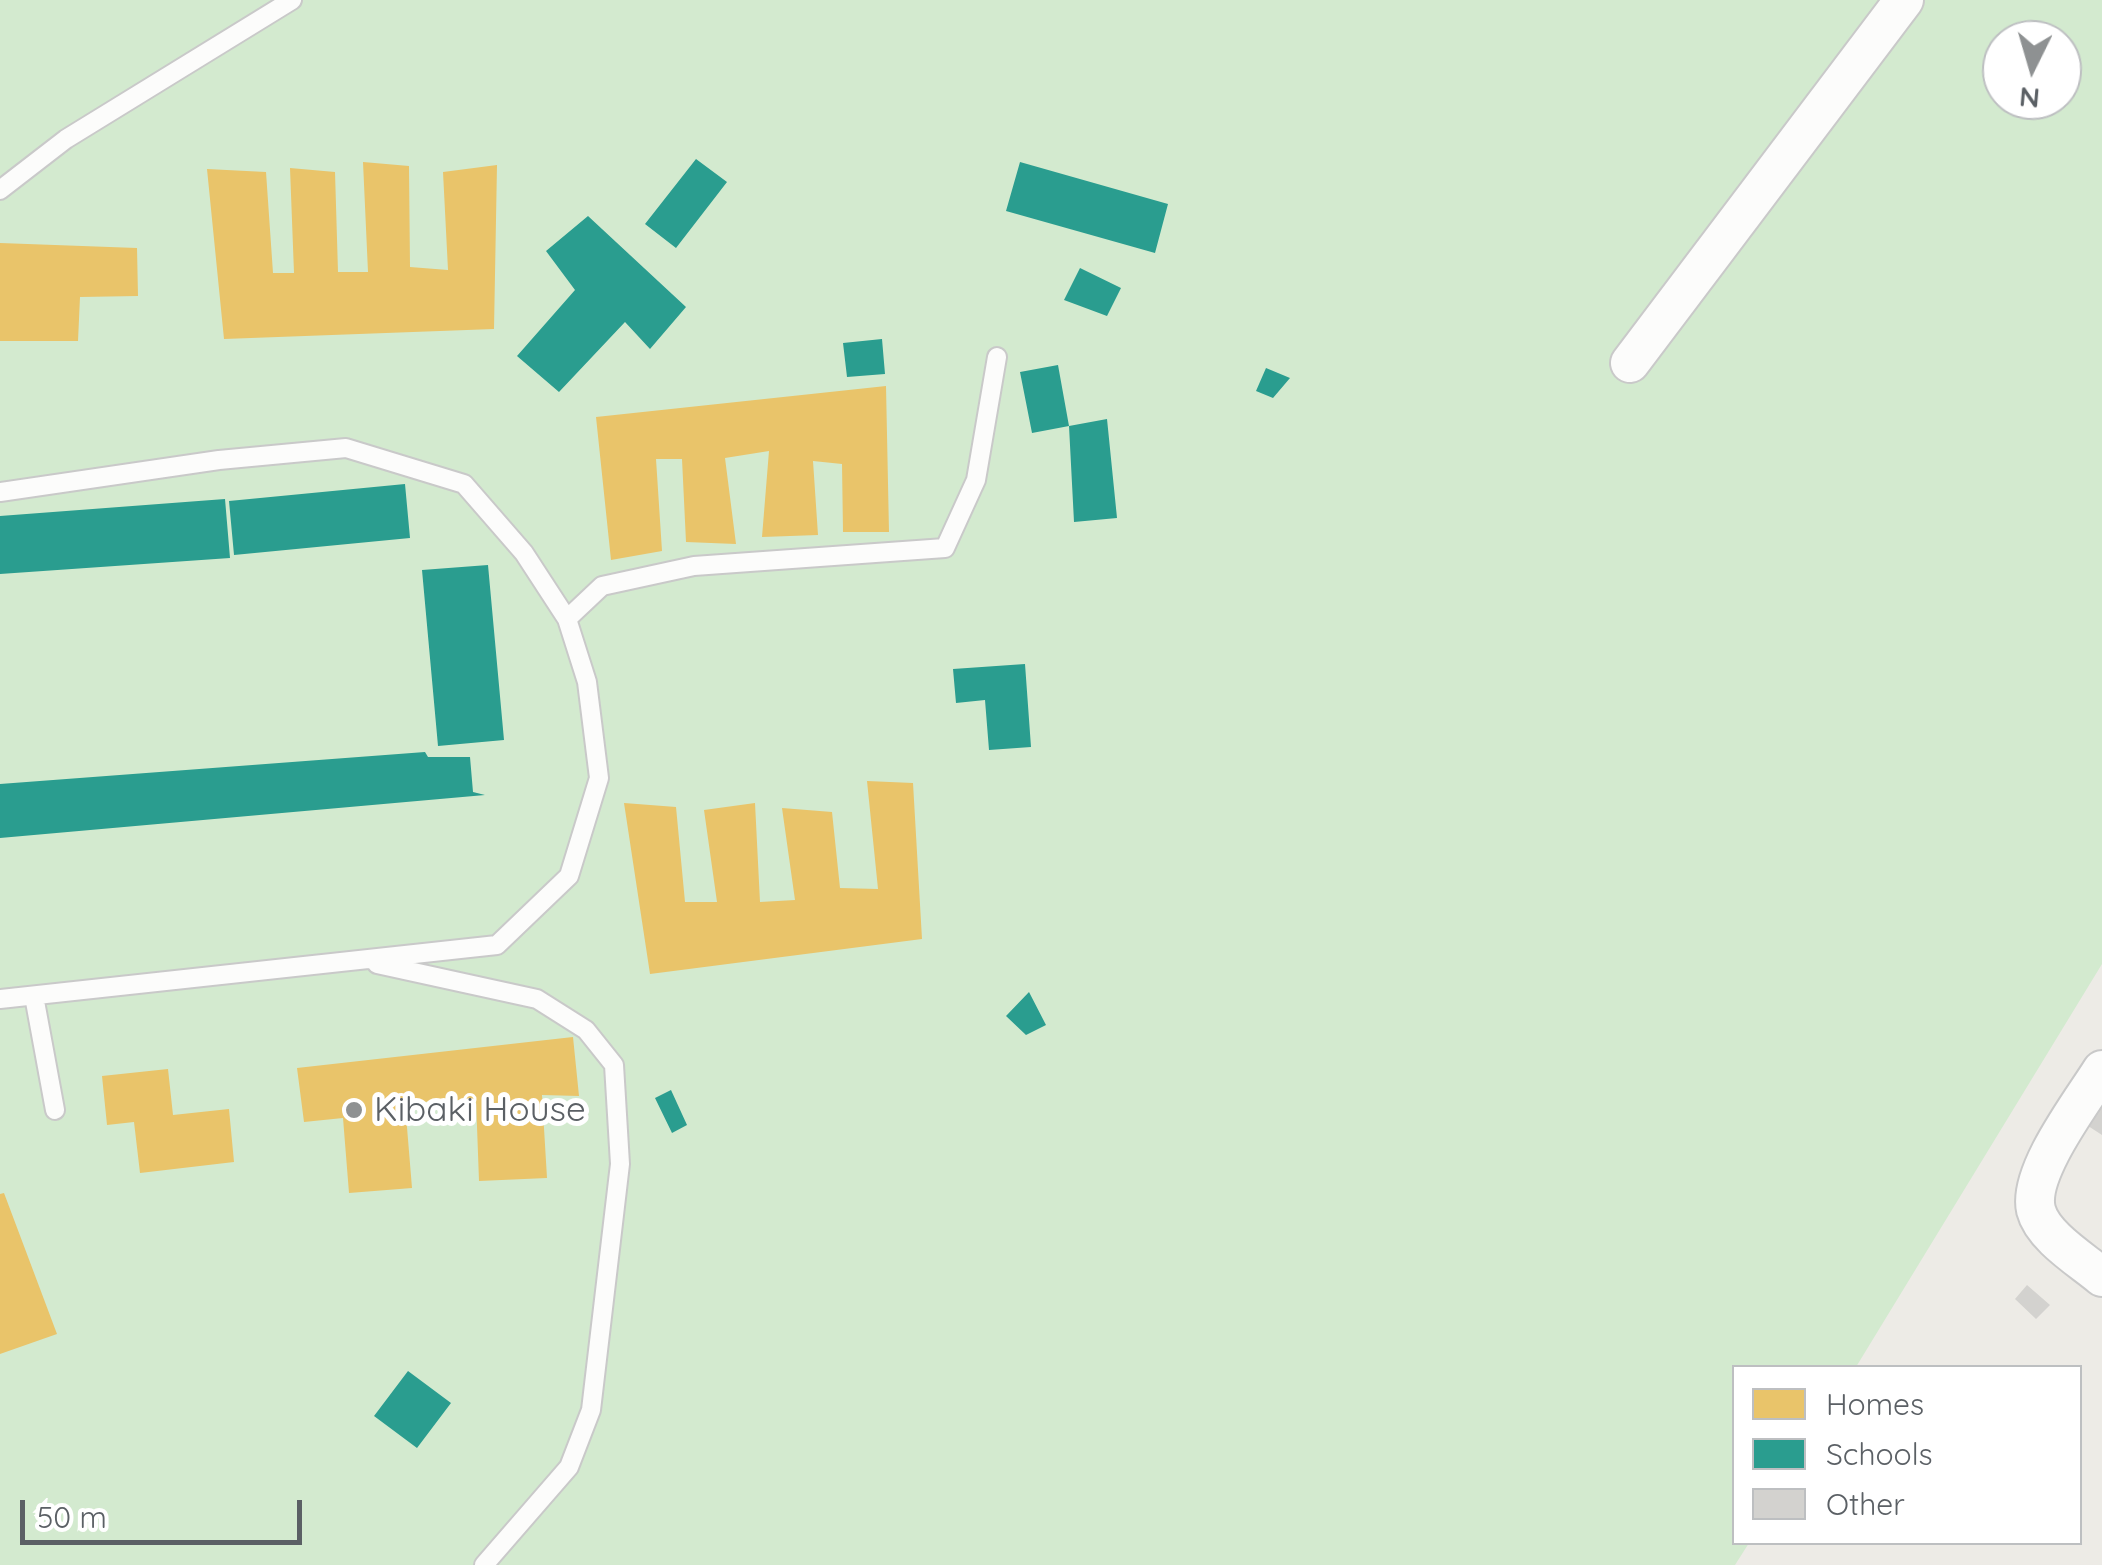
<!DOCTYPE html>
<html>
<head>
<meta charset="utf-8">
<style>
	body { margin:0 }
	#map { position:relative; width:2102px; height:1565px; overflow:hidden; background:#edebe6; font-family:Quicksand,sans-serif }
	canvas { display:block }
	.legend { position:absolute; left:1732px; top:1365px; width:350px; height:180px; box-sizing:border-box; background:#fff; border:2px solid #bdbfc1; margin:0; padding:12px 18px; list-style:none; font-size:30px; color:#5b6065 }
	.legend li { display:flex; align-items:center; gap:20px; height:50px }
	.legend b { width:50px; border:2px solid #bdbfc1 }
	.north { position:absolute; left:1982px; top:20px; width:100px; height:100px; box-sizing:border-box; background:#fff; border:2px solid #bdbfc1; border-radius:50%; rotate:185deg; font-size:28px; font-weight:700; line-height:40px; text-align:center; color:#5b6065 }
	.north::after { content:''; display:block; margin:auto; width:35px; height:45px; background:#8e9192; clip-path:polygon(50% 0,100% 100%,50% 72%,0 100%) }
	.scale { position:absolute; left:20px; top:1500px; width:282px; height:45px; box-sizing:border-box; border:5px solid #5b6065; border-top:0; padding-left:12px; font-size:30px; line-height:35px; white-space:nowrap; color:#5b6065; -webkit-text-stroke:8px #fff; paint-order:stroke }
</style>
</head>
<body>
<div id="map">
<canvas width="2102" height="1565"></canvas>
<ul class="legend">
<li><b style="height:28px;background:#e9c46a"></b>Homes</li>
<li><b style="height:28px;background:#2a9d8f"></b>Schools</li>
<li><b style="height:28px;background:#d3d2cf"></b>Other</li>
</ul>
<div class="north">N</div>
<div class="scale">50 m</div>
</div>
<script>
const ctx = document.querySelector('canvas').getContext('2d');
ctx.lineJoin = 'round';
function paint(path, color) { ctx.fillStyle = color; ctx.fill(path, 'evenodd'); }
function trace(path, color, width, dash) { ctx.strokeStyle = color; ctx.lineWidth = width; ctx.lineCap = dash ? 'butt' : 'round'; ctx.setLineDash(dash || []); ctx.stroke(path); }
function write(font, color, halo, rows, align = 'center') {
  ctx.font = font + ' Quicksand,sans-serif'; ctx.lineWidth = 10; ctx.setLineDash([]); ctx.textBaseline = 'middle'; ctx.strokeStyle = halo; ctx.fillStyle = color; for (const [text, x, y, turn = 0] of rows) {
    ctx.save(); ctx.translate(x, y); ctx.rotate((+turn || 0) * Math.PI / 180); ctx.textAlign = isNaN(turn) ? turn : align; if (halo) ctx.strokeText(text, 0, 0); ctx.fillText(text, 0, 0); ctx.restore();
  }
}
paint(new Path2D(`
	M0 0H2102V964L1856 1367 1734 1368V1542L1749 1543 1735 1565H0ZM2002 40H2062V100H2002Z`), '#d3eacf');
paint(new Path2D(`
	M363 162 409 166 410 267 448 270 443 172 497 165 494 329 224 339 207 169 266 172 273 273H294L290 168 335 172 338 272H368Z
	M0 243 137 248 138 296 80 297 78 341H0Z
	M886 386 889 532H843L842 464 813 461 818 535 762 537 769 451 725 458 736 544 686 542 682 459H656L662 551 611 560 596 417Z
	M867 781 913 783 922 939 650 974 624 803 676 807 685 902H717L704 810 755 803 760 902 795 900 782 808 832 812 840 888 878 889Z
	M573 1037 579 1096 542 1095 547 1178 479 1181 476 1099 405 1103 412 1188 349 1193 343 1118 304 1122 297 1068Z
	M168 1069 173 1115 229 1109 234 1162 140 1173 134 1122 107 1125 102 1076Z
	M4 1193 57 1334 0 1354V1194Z`), '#e9c46a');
paint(new Path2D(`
	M696 159 727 182 676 248 645 224Z
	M1020 162 1168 204 1155 253 1006 211Z
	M588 216 686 307 650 349 625 322 559 392 517 356 575 290 546 251Z
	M1080 268 1121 288 1107 316 1064 300Z
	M882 339 885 374 847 377 843 343Z
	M1058 365 1069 426 1107 419 1117 518 1074 522 1069 426 1032 433 1020 372Z
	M1266 368 1290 378 1273 398 1256 391Z
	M405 484 410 538 234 555 229 501Z
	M225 499 230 558 0 574V516Z
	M488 565 504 740 438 746 422 570Z
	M1025 664 1031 747 989 750 985 700 956 703 953 669Z
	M425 752 428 757H470L473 792 485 795 0 838V784Z
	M1029 992 1046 1025 1026 1035 1006 1016Z
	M671 1090 687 1125 672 1133 655 1098Z
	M408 1371 451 1403 417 1448 374 1416Z`), '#2a9d8f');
paint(new Path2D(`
	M2102 1092V1135L2082 1122Z
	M2027 1285 2050 1305 2036 1319 2015 1299Z`), '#d3d2cf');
const lane = new Path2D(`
	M0 190 66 139 292 0
	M0 492 219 460 346 448 464 484 524 553 567 619 587 682 599 778 569 876 497 945 0 999
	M567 619 602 586 694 566 945 548 976 480 997 357
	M377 964 537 999 586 1030 614 1065 620 1164 591 1410 569 1467 484 1565
	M34 996 55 1110`);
const street = new Path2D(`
	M1630 363 1904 0
	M2102 1070C2082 1102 2027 1173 2036 1210 2043 1237 2082 1260 2102 1277`);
trace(lane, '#c9c9c9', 22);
trace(street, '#c9c9c9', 42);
trace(lane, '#fcfcfb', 18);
trace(street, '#fcfcfb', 38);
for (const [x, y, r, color] of [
	[354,1110,10,"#8e9192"]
]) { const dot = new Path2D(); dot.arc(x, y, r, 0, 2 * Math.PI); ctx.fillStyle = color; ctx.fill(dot); trace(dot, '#fff', 4); }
write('35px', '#5b6065', '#fff', [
	["Kibaki House",374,1110]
], 'left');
</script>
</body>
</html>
